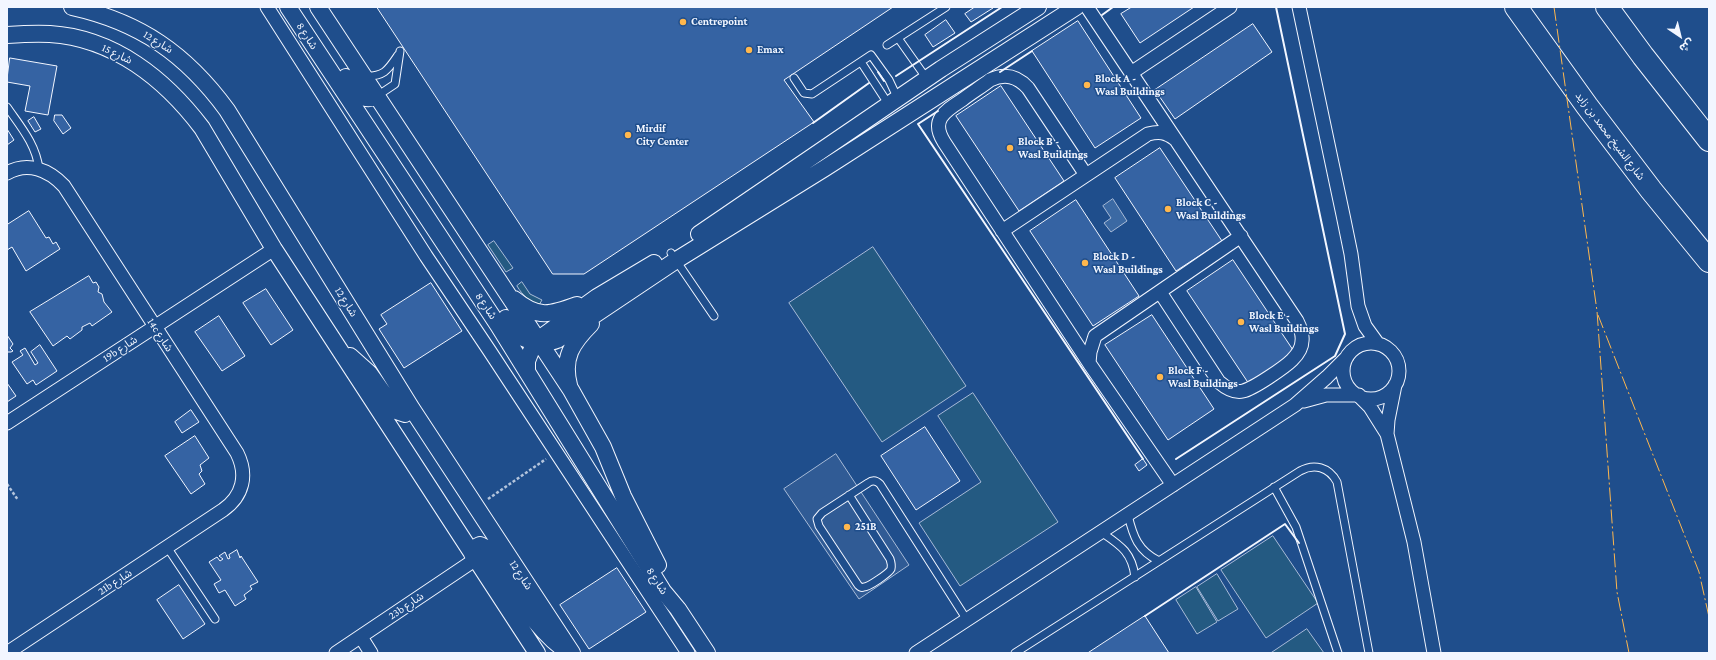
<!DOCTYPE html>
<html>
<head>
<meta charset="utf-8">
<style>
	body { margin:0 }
	#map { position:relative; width:1716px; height:660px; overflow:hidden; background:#1f4e8c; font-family:"Crimson Pro","Noto Sans Arabic",serif }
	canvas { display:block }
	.frame { position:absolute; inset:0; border:8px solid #f2f6ff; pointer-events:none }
	.north { position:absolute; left:1660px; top:16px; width:40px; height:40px; -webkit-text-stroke:3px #1f4e8c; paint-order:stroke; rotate:145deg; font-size:11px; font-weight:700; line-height:16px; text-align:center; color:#f2f6ff }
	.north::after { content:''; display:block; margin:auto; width:14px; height:18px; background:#f2f6ff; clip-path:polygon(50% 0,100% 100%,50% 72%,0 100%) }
</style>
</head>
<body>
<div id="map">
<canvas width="1716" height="660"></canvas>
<div class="frame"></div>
<div class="north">ش</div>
</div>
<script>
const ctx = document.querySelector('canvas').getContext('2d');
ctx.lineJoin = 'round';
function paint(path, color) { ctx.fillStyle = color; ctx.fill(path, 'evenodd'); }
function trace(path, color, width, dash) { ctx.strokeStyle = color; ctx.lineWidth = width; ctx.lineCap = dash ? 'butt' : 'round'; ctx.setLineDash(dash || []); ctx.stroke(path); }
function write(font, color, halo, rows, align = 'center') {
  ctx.font = font + ' "Crimson Pro","Noto Sans Arabic",serif'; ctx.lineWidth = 3; ctx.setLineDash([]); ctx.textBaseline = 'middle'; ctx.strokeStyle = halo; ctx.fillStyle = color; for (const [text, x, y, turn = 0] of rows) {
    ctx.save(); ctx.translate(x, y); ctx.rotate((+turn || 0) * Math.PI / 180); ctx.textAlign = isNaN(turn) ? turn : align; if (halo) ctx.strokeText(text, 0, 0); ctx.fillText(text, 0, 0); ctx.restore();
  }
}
const green = new Path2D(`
	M494 241 513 268 506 272 488 245Z
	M873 247 966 386 882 442 789 303Z
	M522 282 530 294 542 300 539 305C529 301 523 296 517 286Z
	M973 393 1058 522 960 586 919 523 981 482 938 416Z
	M1273 536 1318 603 1266 638 1221 570Z
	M1217 574 1238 609 1218 621 1197 587Z
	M1196 587 1217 622 1197 634 1176 600Z
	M1307 629 1324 653H1271Z`);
paint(green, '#245a82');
trace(green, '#a8bbd7', 1);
const parking = new Path2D(`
	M836 454 909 565 859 599 784 489Z`);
paint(parking, '#305b95');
trace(parking, '#a8bbd7', 1);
const water = new Path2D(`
	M1113 199 1127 221 1111 232 1104 223 1111 218 1103 206Z`);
paint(water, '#3b69a3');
trace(water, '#a8bbd7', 1);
const building = new Path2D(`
	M377 7H893L784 80 814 122 584 274H553Z
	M975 7H993V8L971 22 965 14Z
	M1132 7H1194L1140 43 1121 14Z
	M946 20 955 33 933 47 925 35Z
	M1078 21 1141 118 1095 148 1032 51Z
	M1253 24 1272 52 1175 119 1155 90Z
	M10 58 57 66 48 115 25 111 30 86 7 82Z
	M1001 86 1064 181 1019 211 956 116Z
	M55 115H62L71 128 63 134 54 121Z
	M34 117 41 129 35 132 28 121Z
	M7 129 14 140 7 145Z
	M1160 148 1222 241 1176 271 1115 178Z
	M1076 200 1139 296 1093 326 1030 231Z
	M29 211 46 238 49 237 53 244 56 242 60 249 26 271 12 247 7 250V225Z
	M1233 260 1295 353 1249 384 1187 291Z
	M89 276 93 283 96 282 99 287 98 292 102 294 104 302 112 312 92 326 90 323 82 327V330L70 339 67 336 53 346 30 312Z
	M431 283 462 331 404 368 379 329 387 324 381 315Z
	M266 289 293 330 271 345 243 303Z
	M1152 315 1214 409 1168 440 1105 345Z
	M219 316 245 356 222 371 195 332Z
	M7 335 13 344 10 348 13 351 11 352H7Z
	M40 345 57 371 36 385 33 380 27 384 12 362 23 355 20 351 25 348 35 365 38 363 31 352Z
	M7 383 16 396 7 402Z
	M191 410 199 422 182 433 175 422Z
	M925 427 960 481 916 510 881 456Z
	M195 436 209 458 200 465 202 471 199 474 205 484 191 494 165 456Z
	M1143 459 1147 465 1139 471 1135 465Z
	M237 550 240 558 241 556 258 582 250 586 252 589 244 595 246 599 235 606 225 590 219 593 214 584 221 580 209 562 217 557 220 561 223 559 219 556 225 552 228 559 230 558 229 555Z
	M617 568 646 612 589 649 560 605Z
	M179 585 205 624 183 639 157 600Z
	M1145 616 1169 653H1088Z`);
paint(building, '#3563a3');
trace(building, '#f2f6ff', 1);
const service = new Path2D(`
	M898 38 927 79
	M887 45 946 7
	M861 62 889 105
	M364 76C384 77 388 70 398 55
	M794 78 804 93 812 94 871 55 889 80 898 99
	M377 96 395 84 400 51
	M7 107C20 126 36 144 39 169
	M671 253 714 316
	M1274 487 1296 527 1338 653
	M849 495 890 559C891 562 892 565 891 569 889 573 869 587 864 587 861 588 860 587 858 585L819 526 817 519 822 513 868 483C872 480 876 480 880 484L967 620
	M1128 515C1133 536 1138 551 1159 561
	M1101 532C1120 545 1132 552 1135 577
	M167 547 215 619
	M1015 653 1300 471C1314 463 1329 467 1337 482L1369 653`);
const minor = new Path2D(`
	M267 7 426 256 489 350 688 653
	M1087 7 1297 321C1300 327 1303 334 1302 341 1302 348 1297 355 1292 360 1285 367 1253 389 1243 391 1234 393 1226 388 1219 382L1160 292
	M1299 7 1343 215 1351 254 1358 306 1365 326 1378 344
	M1131 73 1230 7
	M7 173C28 161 49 170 64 186L237 453C248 475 243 496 223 510L7 653
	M1086 175 1028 88C1017 76 1005 73 990 80 981 87 971 93 962 100 945 111 930 120 944 142L1089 363 1173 485
	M1002 231 1148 134C1159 131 1166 132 1175 139
	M1343 371a28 28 0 1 1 56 0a28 28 0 1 1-56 0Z
	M1089 363 1090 352 1095 336 1241 236
	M1360 397 1370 407 1387 434 1414 542 1434 653
	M1304 401 1326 395H1359
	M7 423 274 249
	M1387 434 1388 420 1395 385
	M361 637 371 653
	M336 653 476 559
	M916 653 1295 405 1327 377 1347 357`);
const tertiary = new Path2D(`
	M72 7C140 22 186 54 227 110L412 409 572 653
	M288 7 498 325 663 591 678 609 707 653
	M318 7 571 390 603 447 623 496 658 565
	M7 35C21 34 36 33 50 34 114 38 165 79 202 128L274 249 537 653
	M346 77C354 89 361 104 377 96
	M699 234 941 69 1038 7
	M514 299C538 319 550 315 577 305
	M506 318C516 333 519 340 538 342 545 343 550 343 557 340L675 261 825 168 1076 7
	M350 356 369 373 396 411 405 414 412 409
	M527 371V361L531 351 543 336 597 297 654 263
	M569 385C562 358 572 343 591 324
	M472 554 476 547 480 545 488 549C510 583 529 622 561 647`);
const motorway = new Path2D(`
	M1516 7 1587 106 1651 190 1709 261
	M1607 7 1643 56 1709 140`);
trace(service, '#f2f6ff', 9);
trace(minor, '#f2f6ff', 15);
trace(tertiary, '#f2f6ff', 18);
trace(motorway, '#f2f6ff', 24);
trace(new Path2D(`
	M7 484 18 500
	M488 499 546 459`), '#b3c4dc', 2.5, [3, 2]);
trace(service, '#1f4e8c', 7);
trace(minor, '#1f4e8c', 13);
trace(tertiary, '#1f4e8c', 16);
trace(motorway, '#1f4e8c', 22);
trace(new Path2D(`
	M1102 15 1113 7
	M878 72 884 81
	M1000 72 1032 51
	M896 76 1002 7
	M938 111 918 124 1143 459
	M813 123 869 83
	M1176 459 1335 356 1345 334 1276 7
	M1145 616 1285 524 1299 543`), '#f2f6ff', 2);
trace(new Path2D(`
	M1554 7 1597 311 1617 592 1629 653
	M1598 315 1699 572 1709 617`), '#ffb74d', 1, [14, 3, 2, 3]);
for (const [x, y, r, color] of [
	[683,22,4,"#ffb74d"],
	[749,50,4,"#ffb74d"],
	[1087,85,4,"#ffb74d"],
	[628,135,4,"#ffb74d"],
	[1010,148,4,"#ffb74d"],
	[1168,209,4,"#ffb74d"],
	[1085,263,4,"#ffb74d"],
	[1241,322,4,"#ffb74d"],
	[1160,377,4,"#ffb74d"],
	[847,527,4,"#ffb74d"]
]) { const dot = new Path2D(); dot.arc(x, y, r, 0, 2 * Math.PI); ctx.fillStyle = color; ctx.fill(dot); trace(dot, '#1f4e8c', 1.5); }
write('bold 11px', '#f2f6ff', '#1f4e8c', [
	["Centrepoint",691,22],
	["Emax",757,50],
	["Block A -",1095,79],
	["Wasl Buildings",1095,92],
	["Mirdif",636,129],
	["City Center",636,142],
	["Block B -",1018,142],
	["Wasl Buildings",1018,155],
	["Block C -",1176,203],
	["Wasl Buildings",1176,216],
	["Block D -",1093,257],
	["Wasl Buildings",1093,270],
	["Block E -",1249,316],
	["Wasl Buildings",1249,329],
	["Block F -",1168,371],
	["Wasl Buildings",1168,384],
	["251B",855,527]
], 'left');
write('11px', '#f2f6ff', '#1f4e8c', [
	["شارع 8",307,36,57],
	["شارع 12",158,42,32],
	["شارع 15",117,54,26],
	["شارع الشيخ محمد بن زايد",1610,136,53],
	["شارع 12",346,302,58],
	["شارع 8",486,306,56],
	["14c شارع",160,335,57],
	["19b شارع",120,349,-33],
	["شارع 12",521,575,57],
	["شارع 8",657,581,57],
	["21b شارع",115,582,-33],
	["23b شارع",406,606,-34]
]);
</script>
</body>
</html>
